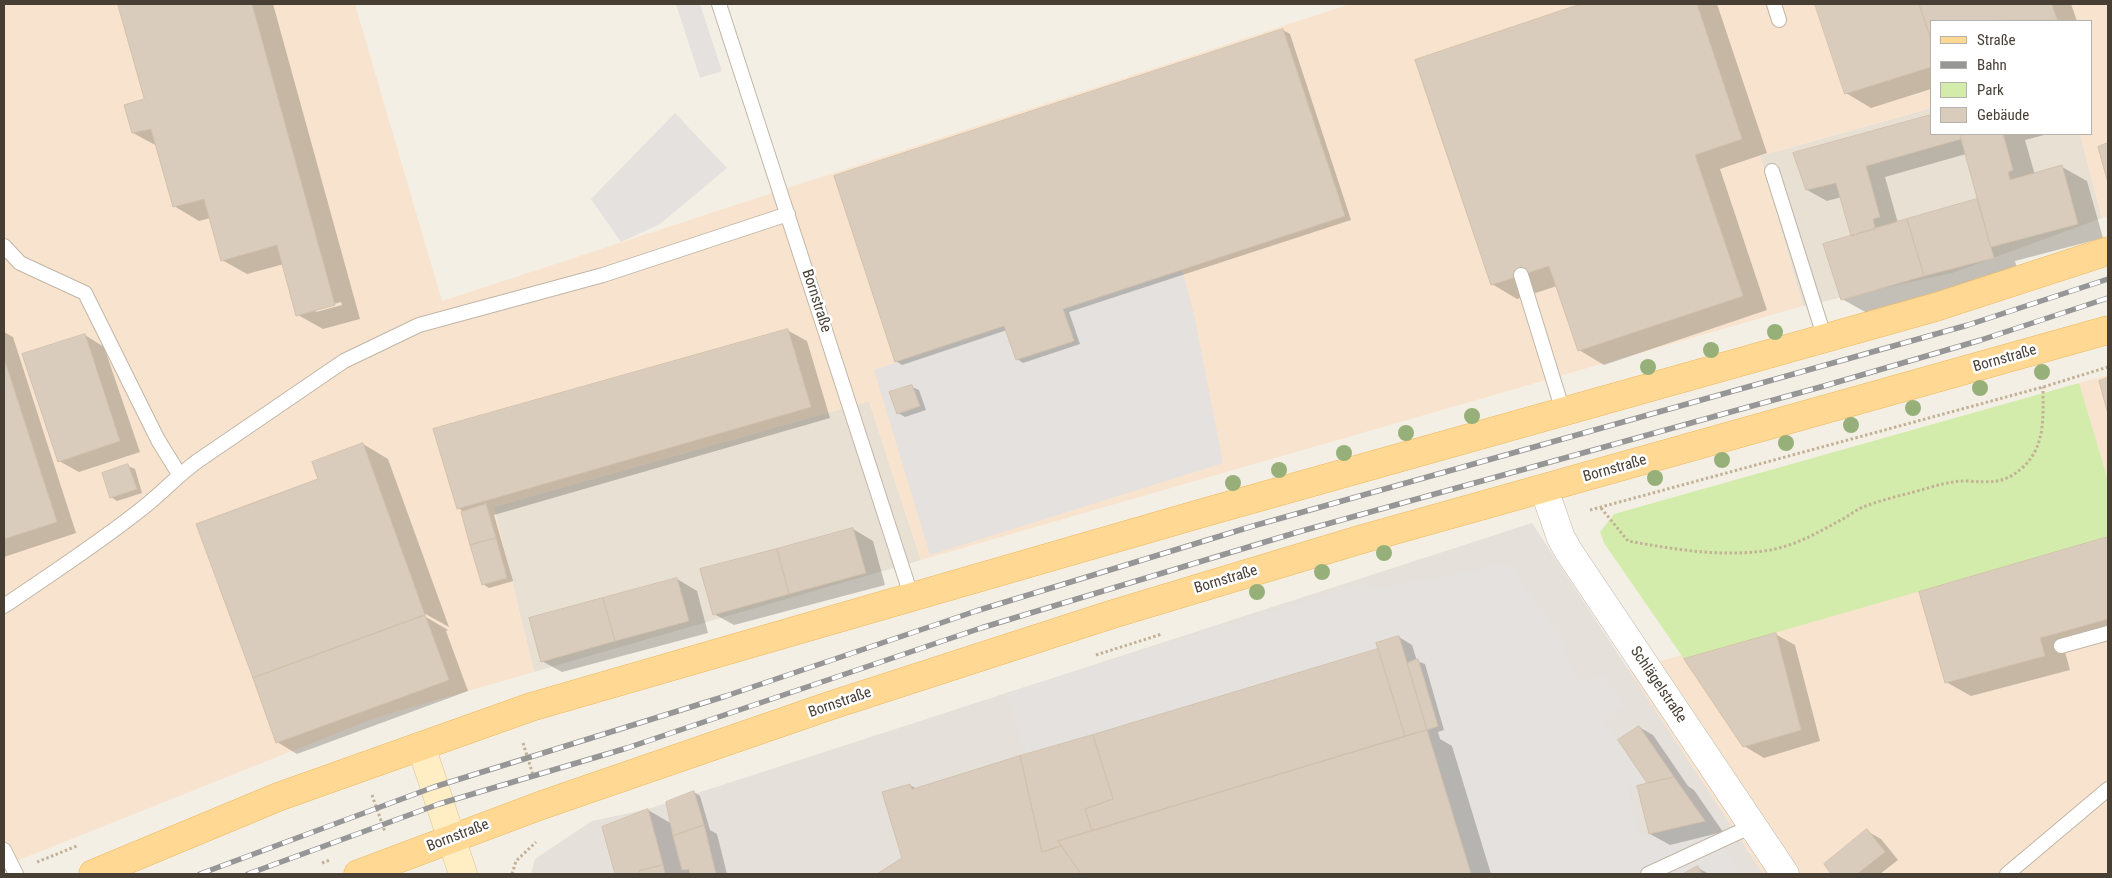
<!DOCTYPE html>
<html>
<head>
<meta charset="utf-8">
<style>
	body { margin:0 }
	#map { position:relative; width:2112px; height:878px; overflow:hidden; background:#f4efe5; font-family:"Roboto Condensed",sans-serif }
	canvas { display:block }
	.frame { position:absolute; inset:0; border:5px solid #473e34; pointer-events:none }
	.legend { position:absolute; left:1930px; top:20px; width:162px; height:115px; box-sizing:border-box; background:#fff; border:1px solid #b5b2ae; margin:0; padding:6px 9px; list-style:none; font-size:15px; color:#473e34 }
	.legend li { display:flex; align-items:center; gap:10px; height:25px }
	.legend b { width:25px; border:1px solid #b5b2ae }
</style>
</head>
<body>
<div id="map">
<canvas width="2112" height="878"></canvas>
<div class="frame"></div>
<ul class="legend">
<li><b style="height:6px;background:#ffd993"></b>Straße</li>
<li><b style="height:6px;background:#969696"></b>Bahn</li>
<li><b style="height:14px;background:#d3ecab"></b>Park</li>
<li><b style="height:14px;background:#daccbd"></b>Gebäude</li>
</ul>
</div>
<script>
const ctx = document.querySelector('canvas').getContext('2d');
ctx.lineJoin = 'round';
function paint(path, color) { ctx.fillStyle = color; ctx.fill(path, 'evenodd'); }
function trace(path, color, width, dash) { ctx.strokeStyle = color; ctx.lineWidth = width; ctx.lineCap = dash ? 'butt' : 'round'; ctx.setLineDash(dash || []); ctx.stroke(path); }
function write(font, color, halo, rows, align = 'center') {
  ctx.font = font + ' "Roboto Condensed",sans-serif'; ctx.lineWidth = 5; ctx.setLineDash([]); ctx.textBaseline = 'middle'; ctx.strokeStyle = halo; ctx.fillStyle = color; for (const [text, x, y, turn = 0] of rows) {
    ctx.save(); ctx.translate(x, y); ctx.rotate((+turn || 0) * Math.PI / 180); ctx.textAlign = isNaN(turn) ? turn : align; if (halo) ctx.strokeText(text, 0, 0); ctx.fillText(text, 0, 0); ctx.restore();
  }
}
paint(new Path2D(`
	M1931 108V134H2080L2102 218 1952 273 1803 306 1760 156Z
	M869 401 921 560 534 672 494 507Z`), '#e8e0d3');
paint(new Path2D(`
	M4 4H355L442 301 1350 4H2108V216L2102 218 2080 134H2091V21H1931V108L1760 156 1803 306 921 560 869 401 494 507 534 672 375 718 4 866Z
	M2108 375V480L2079 383Z
	M2108 537V874H1763L1628 670Z`), '#f8e4ce');
paint(new Path2D(`
	M1532 523 1763 874H531L535 859 592 821 648 809Z`), '#e6e0da');
paint(new Path2D(`
	M2079 383 2108 480V537L1684 659 1604 543 1600 532 1614 514Z`), '#d3ecab');
paint(new Path2D(`
	M676 4H700L722 71 700 78Z
	M675 113 727 168 660 224 621 242 591 199Z
	M1182 269 1195 319 1223 463 930 555 874 370 1004 326 1016 360 1074 341 1063 309Z
	M1509 563 1561 638 1578 682 1603 675 1625 705 1603 720 1647 783 1628 788 1640 837 1705 821 1740 874H1471L1427 730 1378 649 1025 755 1006 693 1366 582 1371 590Z`), '#e4e1de');
paint(new Path2D(`
	M119 4H273L360 319 323 329 298 315 284 264 247 274 222 260 210 218 199 221 174 206 157 146 133 133 146 100ZM341 302 342 305 316 312V309Z
	M1585 4H1717L1767 153 1720 169 1767 310 1604 365 1579 350 1557 286 1517 299 1492 284 1417 60Z
	M1817 4H2071L2077 21H1931V89L1871 108 1846 93Z
	M1283 30 1290 34 1351 220 1069 312 1080 344 1023 363 1017 359 1007 330 902 365 896 361Z
	M1931 134H2048L2025 140 2035 175 2062 167 2087 181 2103 238 2015 261 2018 272 1867 313 1842 299 1852 237 1842 197 1827 201 1807 190ZM1966 154 1978 200 1898 223 1885 177Z
	M787 330 807 341 830 418 494 515 513 581 489 588 483 584 464 512 458 508Z
	M4 332 13 337 76 533 4 557Z
	M85 335 104 347 140 452 79 472 59 461Z
	M912 387 919 390 926 410 905 417 898 413Z
	M363 444 388 459 449 627 420 611 419 613 448 630 446 631 468 691 297 754 277 742 320 479Z
	M128 466 135 469 142 493 117 501 111 497Z
	M853 529 873 541 885 585 734 625 714 614Z
	M2108 538V640L2065 652 2070 670 1971 696 1946 682 1920 592Z
	M677 579 697 591 708 633 562 672 542 661Z
	M1775 634 1795 645 1820 741 1764 758 1744 746Z
	M1399 637 1412 645 1417 661 1425 664 1444 730 1438 732 1440 739 1452 746 1491 874H879L903 858 910 785 917 789 1378 650Z
	M1639 727 1653 735 1688 786 1694 790 1723 832 1670 845 1650 834 1651 784 1648 782Z
	M694 792 700 796 710 830 717 834 727 874H616L603 828 648 810 672 824Z
	M1867 831 1881 839 1898 860 1880 874H1833L1826 864Z
	M1698 868 1709 874H1686Z`), '#0003');
const building = new Path2D(`
	M118 4H252L335 305 296 316 277 245 221 261 204 199 173 207 151 129 132 133 124 105 144 99Z
	M1581 4H1697L1742 139 1695 155 1743 296 1578 351 1549 266 1491 285 1415 60Z
	M1815 4H1919L1931 39V67L1845 94Z
	M1919 4H2052L2057 20 1931 21V39Z
	M1283 29 1345 216 1063 309 1074 341 1016 360 1004 326 895 362 834 176Z
	M1931 115V134H1960L1961 139 1866 166 1880 217 1873 219 1875 229 1851 236 1836 183 1806 190 1793 153Z
	M1960 134H2003L2013 170 2008 172 2010 180 2062 165 2078 224 1991 247Z
	M2108 143V183L2098 147Z
	M1977 199 1994 258 1924 276 1907 219Z
	M1907 219 1924 276 1841 300 1823 244Z
	M788 329 811 407 457 509 433 429Z
	M85 334 120 441 58 462 22 354Z
	M4 358 57 522 4 539Z
	M2108 378V414L2099 381Z
	M912 385 920 406 897 414 889 392Z
	M363 443 425 615 253 678 196 524 318 479 312 462Z
	M128 464 137 489 110 498 102 473Z
	M486 504 496 538 470 545 461 512Z
	M853 528 866 573 789 594 777 549Z
	M2108 537V619L2040 638 2045 656 1945 683 1919 592Z
	M496 538 507 578 482 585 470 545Z
	M777 549 789 594 713 615 700 569Z
	M677 578 689 621 615 641 603 598Z
	M603 598 615 641 541 662 529 618Z
	M425 615 449 680 276 743 253 678Z
	M1776 633 1801 730 1743 747 1684 659Z
	M1399 636 1427 730 1405 736 1376 643Z
	M1378 649 1405 736 1092 831 1085 809 1113 799 1093 735Z
	M1418 659 1438 726 1427 730 1407 663Z
	M1639 726 1674 777 1647 783 1618 740Z
	M1427 730 1471 874H1081L1058 841Z
	M1093 735 1113 799 1085 809 1092 831 1058 841 1061 846 1042 852 1020 756Z
	M1020 756 1042 852 1061 846 1081 874H877L902 858 882 792 910 784 912 789Z
	M1674 777 1705 821 1649 834 1637 786Z
	M694 791 704 825 673 836 666 802Z
	M648 809 663 865 639 871 640 874H615L602 827Z
	M704 825 716 874H690L689 869 682 870 673 836Z
	M1867 829 1885 852 1857 874H1831L1824 864Z
	M663 865 665 874H640L639 871Z
	M1698 866 1702 874H1683Z`);
paint(building, '#daccbd');
trace(building, '#d2c1ac', 1);
const lane = new Path2D(`
	M719 4 912 598
	M1774 4 1779 20
	M1772 171 1825 339
	M4 246 20 263 85 293 158 440 179 474
	M1521 275 1563 411
	M4 606C51 574 99 543 144 507 163 492 179 474 199 460L344 361 419 325 603 275 788 214
	M2061 646 2108 633
	M4 850 16 874
	M1648 874 1752 826
	M2007 874 2108 789`);
const street = new Path2D(`
	M1544 489 1561 538 1569 552 1785 874`);
const secondary = new Path2D(`
	M421 746 463 874`);
const primary = new Path2D(`
	M93 874 278 797 531 707 1206 512 1936 307 2108 251
	M358 874 542 805 832 705 1113 614 1359 540 2108 330`);
trace(lane, '#c0b6a7', 16);
trace(street, '#c0b6a7', 29);
trace(secondary, '#dbc393', 29);
trace(primary, '#edb75b', 29);
trace(new Path2D(`
	M1601 508 1628 541C1672 549 1719 557 1763 551 1790 548 1814 535 1837 522 1846 518 1854 511 1863 507 1883 499 1908 494 1928 488 1941 484 1953 481 1966 481 1989 482 2003 485 2022 468 2046 447 2043 416 2043 387
	M1590 510 2043 387 2108 367
	M1096 655 1162 634
	M523 743 533 775
	M372 795 385 832
	M37 862 77 846
	M322 863 330 860
	M512 874 516 861 536 842`), '#c3b197', 3, [2.5, 2.5]);
trace(lane, '#fff', 14);
trace(street, '#fff', 28);
trace(secondary, '#ffedc4', 28);
trace(primary, '#ffd993', 28);
const rail = new Path2D(`
	M200 874 434 787 726 696 976 611 1253 526 1968 325 2108 279
	M248 874 439 804 627 748 981 628 1298 532 1824 386 1981 340 2108 298`);
trace(rail, '#969696', 5.5);
trace(rail, '#fff', 4, [11]);
ctx.fillStyle = '#97b07a';
for (const [x, y] of [
	[1775,332],
	[1711,350],
	[1648,367],
	[2042,372],
	[1980,388],
	[1913,408],
	[1472,416],
	[1851,425],
	[1406,433],
	[1786,443],
	[1344,453],
	[1722,460],
	[1279,470],
	[1655,478],
	[1233,483],
	[1384,553],
	[1322,572],
	[1257,592]
]) { ctx.beginPath(); ctx.arc(x, y, 8, 0, 2 * Math.PI); ctx.fill(); }
write('15px', '#473e34', '#fff', [
	["Bornstraße",816,301,72],
	["Bornstraße",2005,359,-16],
	["Bornstraße",1615,469,-16],
	["Bornstraße",1226,580,-17],
	["Schlägelstraße",1658,685,56],
	["Bornstraße",840,703,-19],
	["Bornstraße",458,836,-21]
]);
</script>
</body>
</html>
